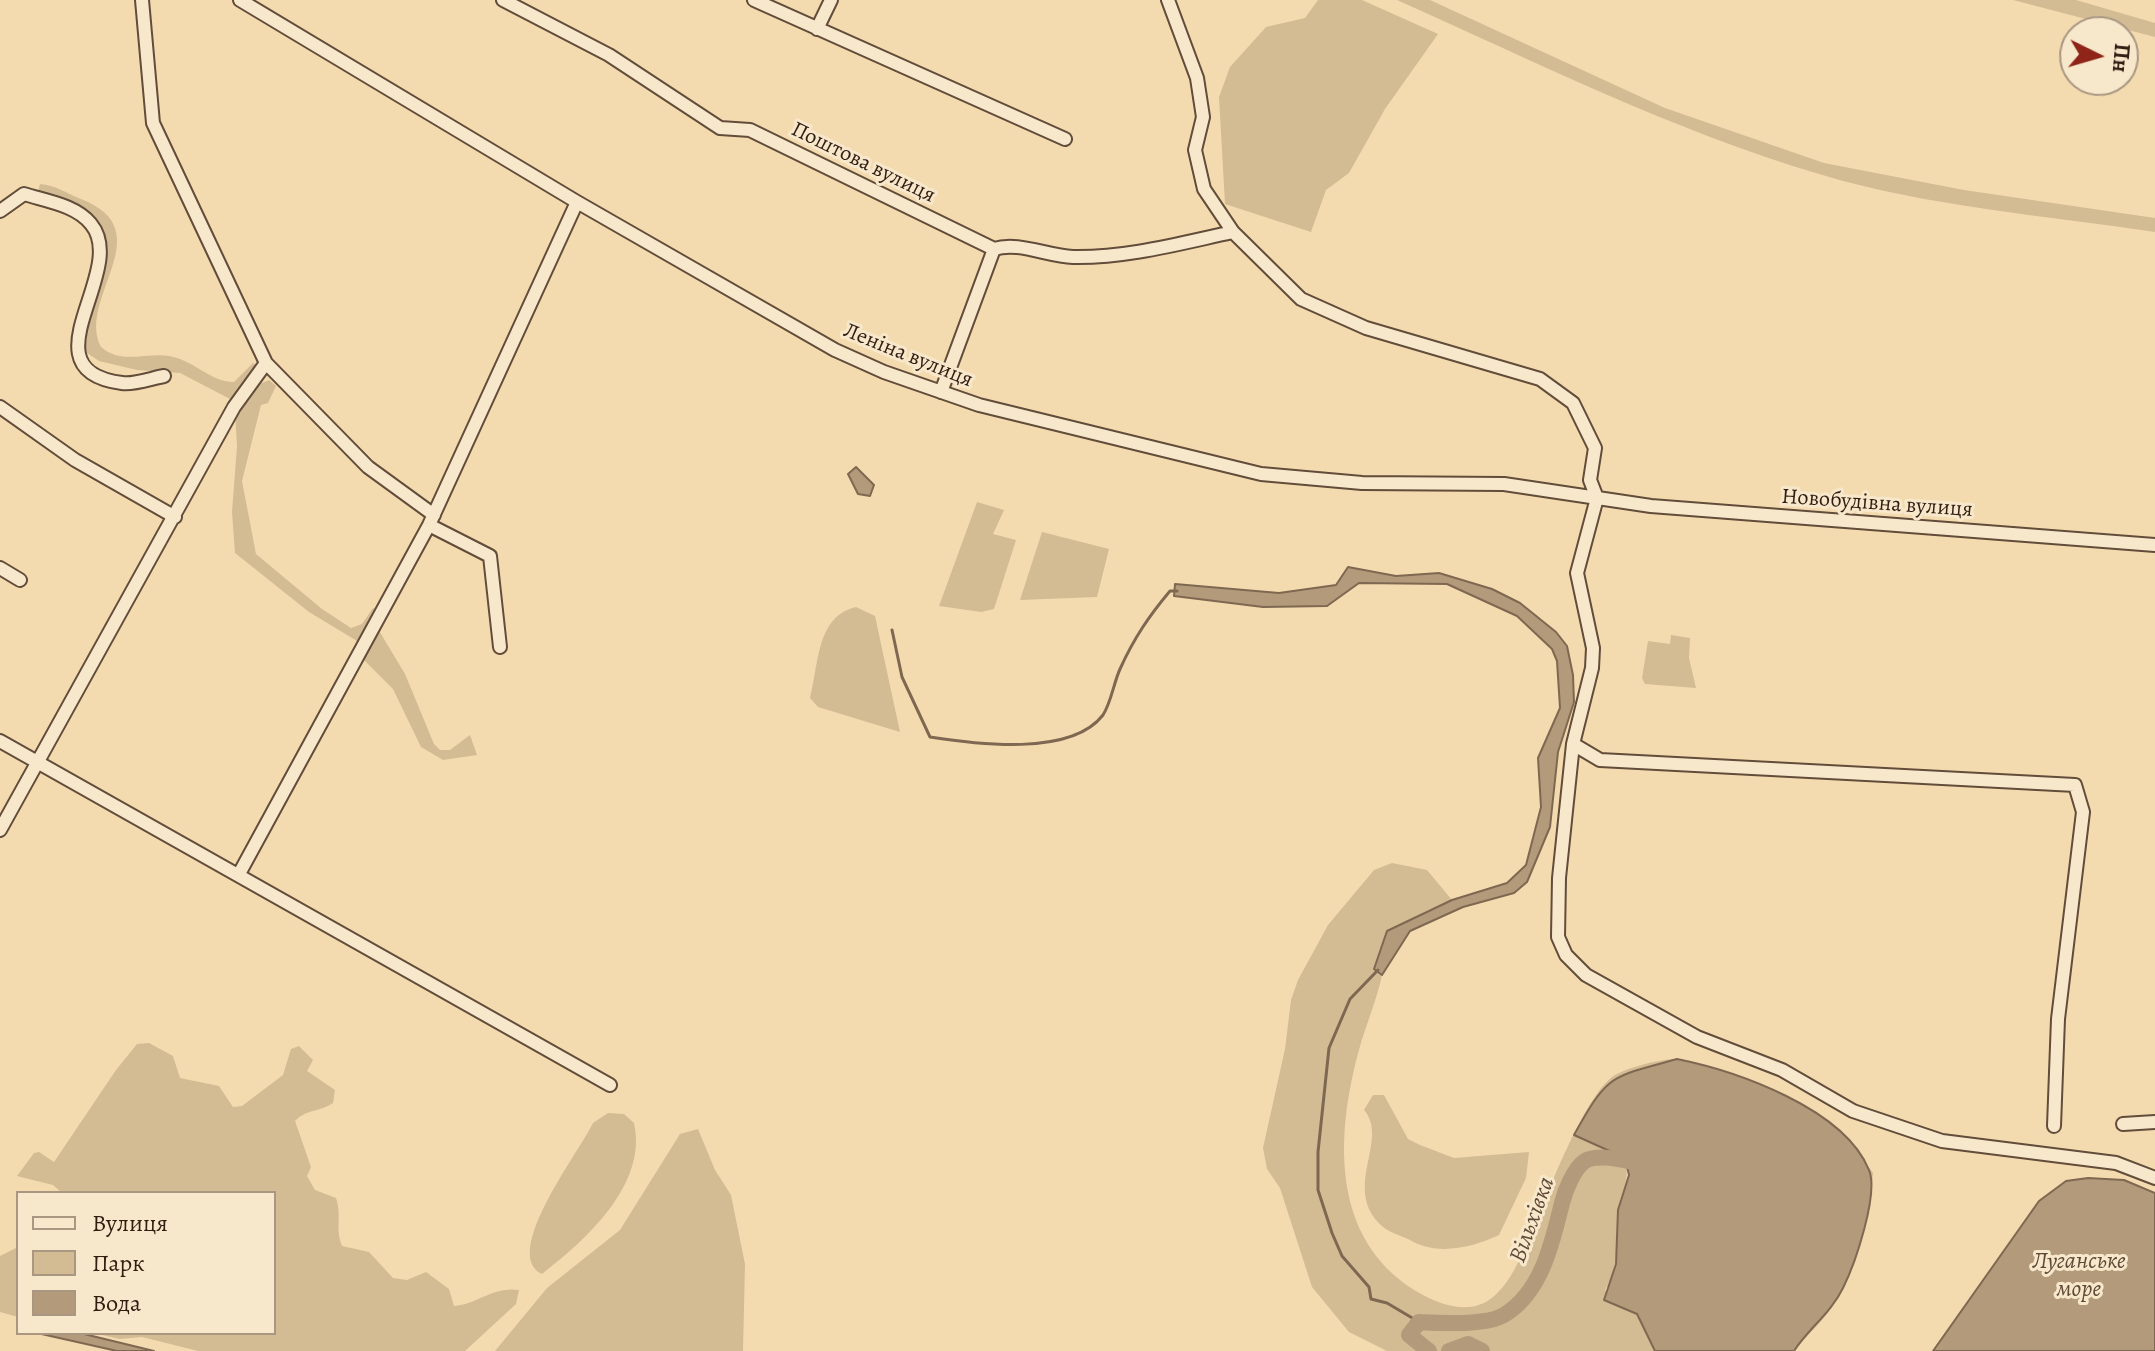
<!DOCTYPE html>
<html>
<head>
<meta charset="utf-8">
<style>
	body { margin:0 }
	#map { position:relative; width:2155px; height:1351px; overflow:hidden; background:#f4dbaf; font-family:Alegreya,serif }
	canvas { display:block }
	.legend { position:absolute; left:16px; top:1191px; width:260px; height:144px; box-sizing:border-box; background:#f8e8cb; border:2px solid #a99781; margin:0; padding:10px 14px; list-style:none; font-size:24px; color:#321d13 }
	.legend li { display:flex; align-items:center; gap:16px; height:40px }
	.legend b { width:40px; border:2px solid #a99781 }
	.north { position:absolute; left:2059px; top:16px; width:80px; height:80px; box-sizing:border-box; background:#f8e8cb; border:2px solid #a99781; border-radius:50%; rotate:95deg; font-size:22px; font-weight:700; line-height:32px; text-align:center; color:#321d13 }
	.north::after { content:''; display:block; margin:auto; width:28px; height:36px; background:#8f2418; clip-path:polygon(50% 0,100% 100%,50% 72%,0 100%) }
</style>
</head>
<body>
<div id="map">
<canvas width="2155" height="1351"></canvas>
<ul class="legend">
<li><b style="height:10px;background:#f8e8cb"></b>Вулиця</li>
<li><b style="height:22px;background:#d3bb94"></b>Парк</li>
<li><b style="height:22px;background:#b29a7a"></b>Вода</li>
</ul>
<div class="north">Пн</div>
</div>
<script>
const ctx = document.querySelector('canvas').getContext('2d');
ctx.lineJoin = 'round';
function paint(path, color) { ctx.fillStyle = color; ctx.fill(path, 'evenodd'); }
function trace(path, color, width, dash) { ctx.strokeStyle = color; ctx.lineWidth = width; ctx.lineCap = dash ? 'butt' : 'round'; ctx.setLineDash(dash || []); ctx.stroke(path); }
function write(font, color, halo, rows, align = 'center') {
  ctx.font = font + ' Alegreya,serif'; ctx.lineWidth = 6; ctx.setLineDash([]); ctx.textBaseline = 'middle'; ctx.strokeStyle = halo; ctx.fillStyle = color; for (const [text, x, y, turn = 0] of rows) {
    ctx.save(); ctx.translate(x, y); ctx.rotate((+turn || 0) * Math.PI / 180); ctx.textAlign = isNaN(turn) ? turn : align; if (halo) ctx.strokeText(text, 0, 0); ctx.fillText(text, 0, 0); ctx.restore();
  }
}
paint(new Path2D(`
	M1318 0H1362L1438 34 1385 109 1349 173 1326 190 1311 232 1225 204 1219 97 1230 67 1266 27 1305 18Z
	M1397 0H1430L1665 108 1824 163 1964 190 2155 218V232C2044 215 1928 207 1819 174 1674 131 1536 62 1397 0Z
	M2013 0H2076L2155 23V37Z
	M40 184C55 185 68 194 81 199 163 231 76 298 101 347 122 365 145 352 169 356 194 360 210 382 234 382L253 363 259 368 232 400 180 373 137 370 99 361 87 353C71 315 129 258 98 228 82 213 56 203 38 192Z
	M269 380 276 386 268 403 261 405 242 481 256 554 322 609 351 628 362 624 373 608 377 610 357 641 309 612 235 553 232 512 237 446 235 411 253 387Z
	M977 502 1004 510 993 534 1016 540 994 609 981 612 939 606Z
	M1042 532 1109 549 1097 597 1020 600Z
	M856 607 875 616 900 732 818 707 810 698C819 665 816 616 856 607Z
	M378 629 405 674 434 744 440 750H450L470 735 477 755 443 760 421 747 393 689 362 658Z
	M1671 635 1690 638 1689 658 1696 688 1645 684 1642 678 1648 641 1670 644Z
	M1392 863 1427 870 1452 900 1424 912 1374 969 1382 975C1377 1000 1366 1024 1359 1050 1334 1140 1331 1247 1425 1296 1446 1307 1473 1314 1493 1297 1512 1281 1521 1256 1530 1235 1546 1199 1584 1094 1615 1075 1629 1067 1663 1058 1679 1059 1697 1061 1715 1069 1732 1074 1789 1092 1839 1123 1873 1173 1870 1220 1855 1275 1827 1314 1817 1327 1804 1338 1794 1351L1625 1158C1631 1183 1620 1191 1618 1214 1615 1241 1620 1266 1605 1290L1616 1303 1637 1314 1655 1351H1387L1349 1332 1312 1287 1280 1188 1267 1169 1263 1148 1285 1049 1291 1000 1298 980 1328 925 1374 870Z
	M149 1043 173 1056 180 1078 219 1086 233 1107 242 1106 283 1075 291 1049 299 1046 313 1060 307 1071 335 1090 333 1103C320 1112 306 1109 295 1121L311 1167 307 1176 315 1190 336 1198C342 1216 335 1229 342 1246L369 1252 393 1278 407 1280 426 1272 449 1289 454 1306C478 1304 493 1286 519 1290L516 1304 465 1351H198L142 1337 120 1339 93 1333H274V1193H62L53 1185 17 1176 34 1153 39 1152 54 1162 116 1070 137 1044Z
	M1373 1095H1384L1408 1139 1420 1145 1454 1158 1529 1152 1526 1178 1499 1235C1472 1248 1436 1256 1410 1240 1402 1236 1388 1232 1382 1226 1341 1189 1390 1140 1364 1110Z
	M608 1113 624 1114 634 1123C648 1184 586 1240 542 1274 500 1254 580 1151 593 1123Z
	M698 1129 715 1170 731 1195 745 1264 743 1351H495L547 1288 620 1230 680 1134Z
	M18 1247V1317L0 1312V1256Z`), '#d3bb94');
const water = new Path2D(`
	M856 467 874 485 870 496 858 494 848 474Z
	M1348 567 1396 576 1439 573 1492 589 1520 603 1556 632 1567 646 1573 675 1574 702 1558 752 1550 827 1527 882 1514 893 1463 907 1410 931 1382 975 1374 969 1387 931 1452 900 1507 883 1526 865 1541 807 1538 758 1560 708 1557 661 1552 649 1517 616 1447 584 1359 583 1327 606 1263 607 1174 596 1175 584 1279 593 1336 585Z
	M1677 1059C1736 1071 1844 1108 1869 1170 1879 1194 1855 1264 1843 1288 1831 1313 1808 1329 1794 1351H1655L1637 1314 1604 1300 1616 1264 1618 1210 1629 1175 1625 1158 1574 1135C1609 1072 1610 1078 1677 1059Z
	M2088 1178 2124 1180 2155 1193V1351H1933L2039 1201 2066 1181Z
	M37 1333H80L154 1351H117Z`);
paint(water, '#b29a7a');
trace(water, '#7f6851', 2);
trace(new Path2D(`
	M892 630 902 677 930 737C975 744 1071 757 1103 715 1111 703 1114 682 1120 669 1134 638 1149 616 1170 591H1177
	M1378 970 1350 999 1329 1048 1318 1152V1190L1332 1233 1342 1256 1369 1287 1371 1299 1387 1303 1419 1322`), '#7f6851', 3);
trace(new Path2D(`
	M1429 1351 1409 1335 1419 1322C1439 1323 1486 1326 1504 1315 1542 1292 1552 1243 1562 1203 1565 1191 1574 1168 1585 1161 1599 1153 1625 1161 1640 1163L1645 1169
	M1449 1351 1468 1344 1482 1351`), '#b29a7a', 16);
const minor = new Path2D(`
	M142 0 153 123 266 363 368 467 434 515
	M240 0 577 202 835 350 884 372 979 405 1261 474 1362 483 1504 484 1651 506 2155 545
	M503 0 609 55 720 128 750 130 994 249C1018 241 1047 256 1073 257 1127 258 1181 243 1233 232
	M754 0 1065 139
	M1168 0 1197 78 1203 117 1195 150 1204 189 1233 232 1301 299 1366 328 1540 379 1573 403 1595 448 1590 480 1597 498 1577 573 1593 648 1592 668 1573 744 1559 878 1558 937 1566 955 1586 975 1697 1037 1782 1070 1853 1111 1942 1141 2116 1163 2155 1178
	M817 29 831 0
	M0 211 24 194C46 201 76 205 91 224 130 271 22 370 122 383 134 385 152 378 164 376
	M941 392 994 249
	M0 407 75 460 175 517
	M429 525 490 556 500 647
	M0 568 20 580
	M0 741 610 1085
	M1573 744 1600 760 2075 785 2083 812 2058 1019 2054 1126
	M0 830 234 407 266 363
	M239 874 429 525 577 202
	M2123 1124 2155 1122`);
trace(minor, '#624c3a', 16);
trace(minor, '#f8e8cb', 12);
write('22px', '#321d13', '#f8e8cb', [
	["Поштова вулиця",863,163,26],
	["Леніна вулиця",908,356,22],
	["Новобудівна вулиця",1877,504,4]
]);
write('italic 24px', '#5f4937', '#f8e8cb', [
	["Вільхівка",1533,1220,-70],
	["Луганське",2079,1262],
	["море",2079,1290]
]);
</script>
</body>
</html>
